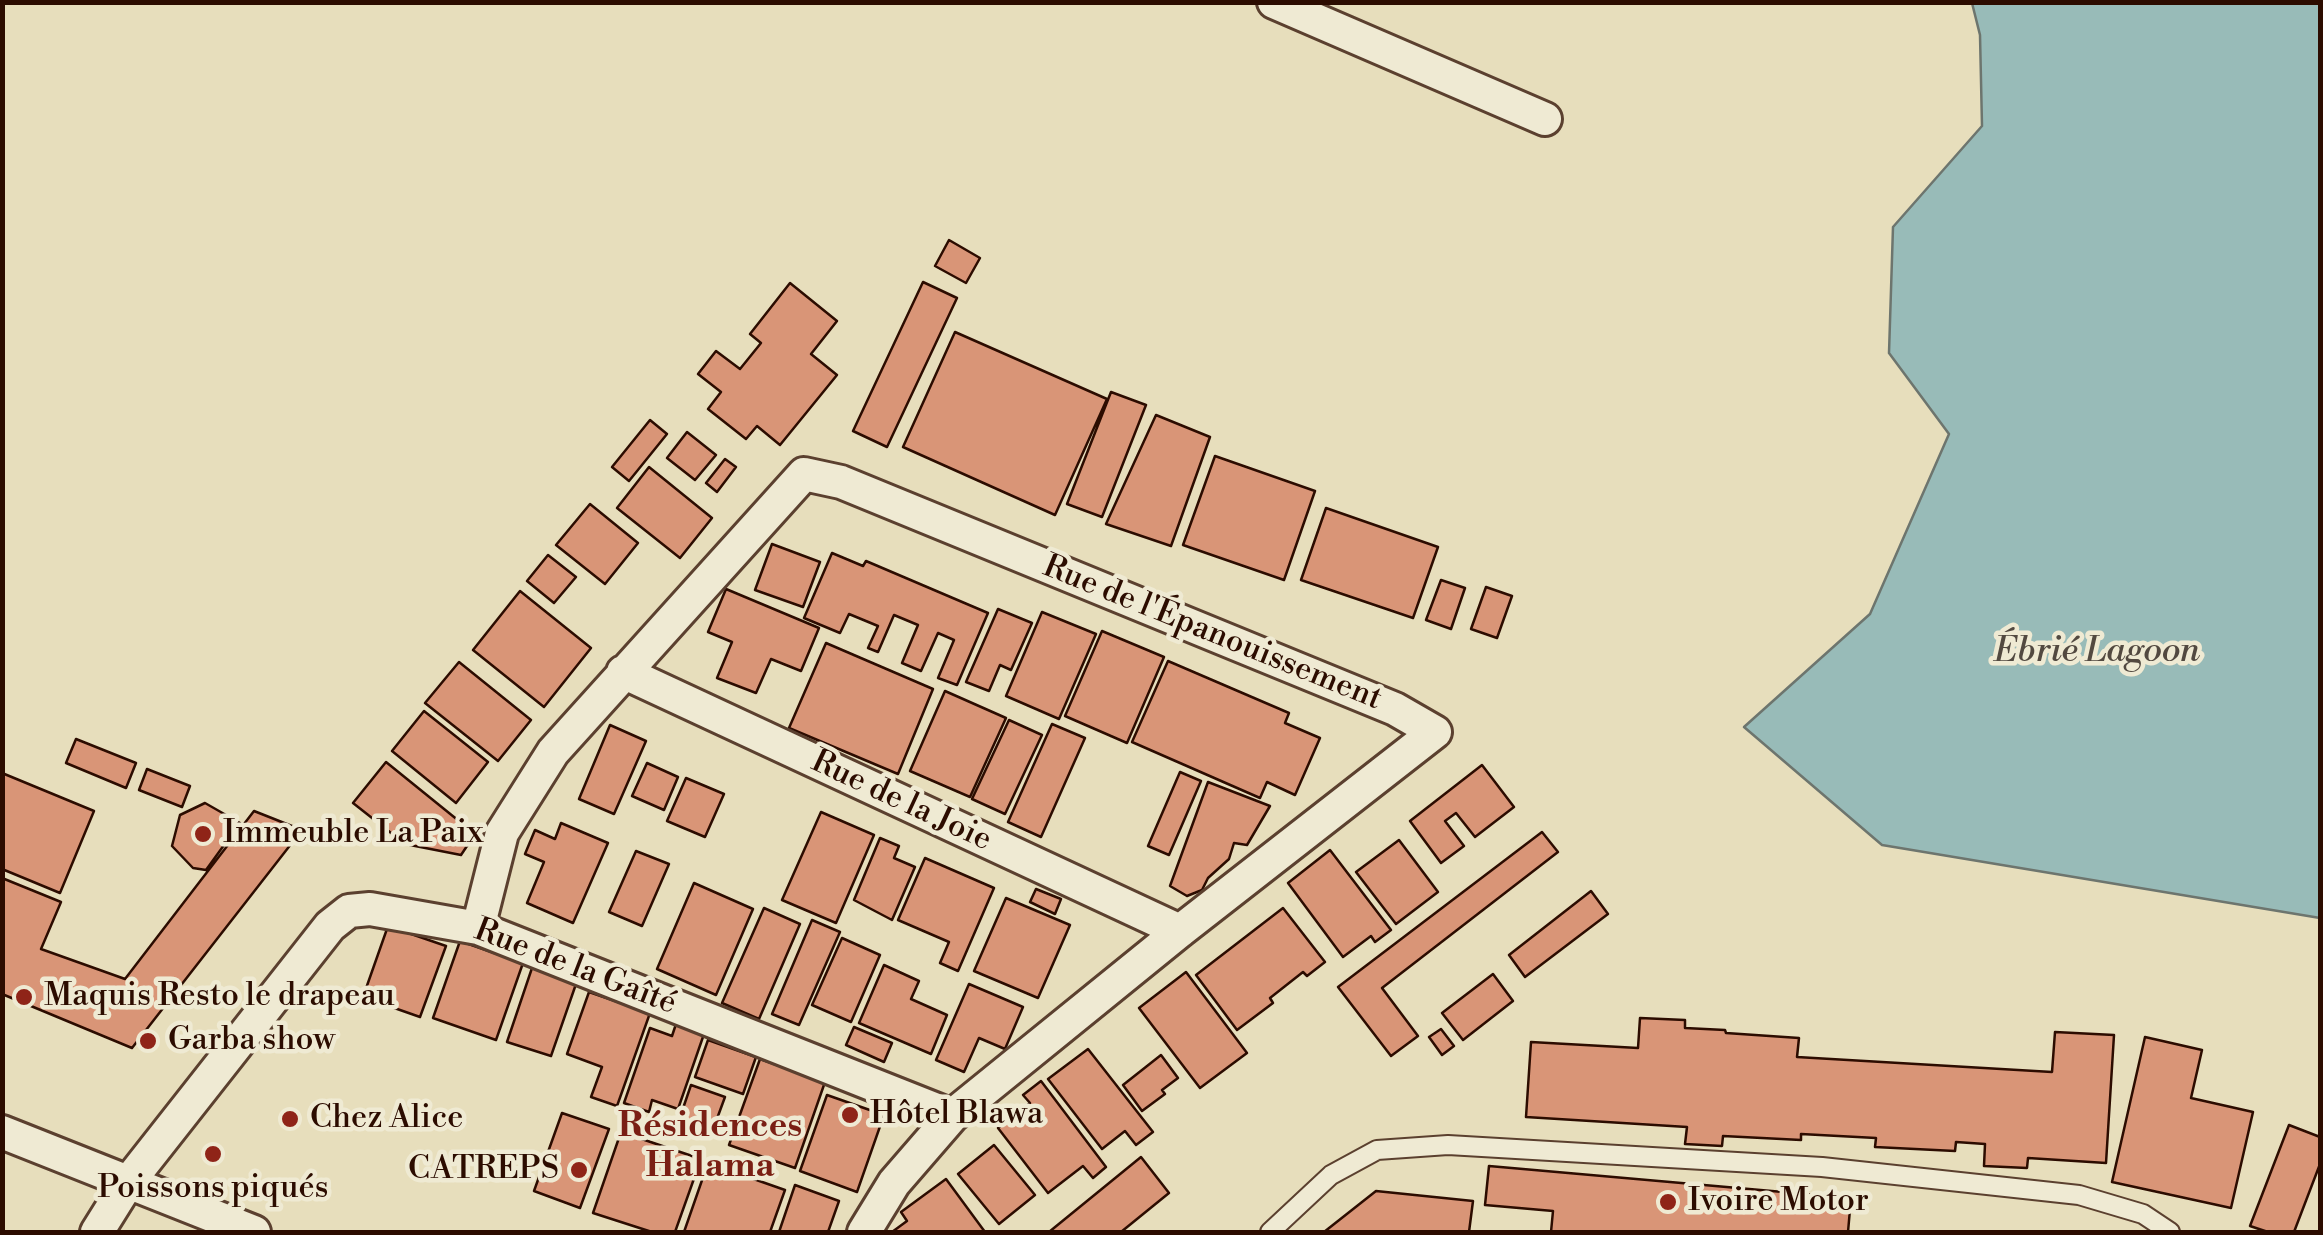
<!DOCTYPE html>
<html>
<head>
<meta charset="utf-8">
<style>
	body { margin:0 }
	#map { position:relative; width:2323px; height:1235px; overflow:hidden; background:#e7debc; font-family:"Libre Bodoni",serif }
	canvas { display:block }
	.frame { position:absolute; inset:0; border:5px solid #2c0c00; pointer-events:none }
</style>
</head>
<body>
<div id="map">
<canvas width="2323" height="1235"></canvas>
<div class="frame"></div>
</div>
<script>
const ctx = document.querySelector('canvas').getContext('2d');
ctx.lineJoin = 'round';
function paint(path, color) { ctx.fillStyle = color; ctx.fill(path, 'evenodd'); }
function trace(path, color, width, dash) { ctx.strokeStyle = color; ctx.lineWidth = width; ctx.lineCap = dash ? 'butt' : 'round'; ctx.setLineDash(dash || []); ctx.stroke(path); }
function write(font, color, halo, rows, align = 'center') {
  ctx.font = font + ' "Libre Bodoni",serif'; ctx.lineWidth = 9; ctx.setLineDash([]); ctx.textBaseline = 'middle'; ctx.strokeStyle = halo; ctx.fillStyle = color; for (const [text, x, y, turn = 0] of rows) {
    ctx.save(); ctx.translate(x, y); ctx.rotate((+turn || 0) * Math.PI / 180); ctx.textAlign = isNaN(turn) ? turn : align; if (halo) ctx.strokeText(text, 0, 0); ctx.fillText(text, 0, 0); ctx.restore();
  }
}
const water = new Path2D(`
	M1972 3H2320V918L1882 845 1744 727 1870 614 1949 434 1889 353 1893 227 1982 126 1980 35Z`);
paint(water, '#98bbb8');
trace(water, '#6d756e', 2.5);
const building = new Path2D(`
	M949 240 980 258 966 283 935 266Z
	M923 282 957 298 887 447 853 431Z
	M790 283 837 321 811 354 837 375 780 445 757 426 746 439 708 409 721 392 698 374 716 351 740 369 761 343 750 334Z
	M955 332 1107 399 1055 515 903 447Z
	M1111 392 1146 405 1102 517 1067 504Z
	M1156 415 1210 437 1171 546 1106 524Z
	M650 420 667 434 629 481 612 467Z
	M687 432 716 455 695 480 667 458Z
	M1215 456 1315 491 1284 580 1183 545Z
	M725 459 736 467 717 492 706 483Z
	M649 467 712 518 680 558 617 508Z
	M590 504 638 543 605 584 556 545Z
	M1326 508 1438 547 1413 618 1301 580Z
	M772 544 820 562 803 607 755 590Z
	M832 553 863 566 866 561 988 613 957 685 938 678 954 640 938 633 921 671 902 663 918 625 894 615 878 652 868 648 878 626 849 614 840 633 804 618Z
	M548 555 576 577 554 603 527 581Z
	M1441 580 1465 588 1451 629 1426 620Z
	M1486 587 1512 596 1497 638 1471 629Z
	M726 589 819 628 801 671 771 659 756 693 717 678 732 642 708 632Z
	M520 591 591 648 544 707 473 650Z
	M998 609 1032 623 1011 670 1000 665 989 691 966 682Z
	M1042 612 1096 634 1059 719 1006 696Z
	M1102 631 1164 657 1127 743 1065 716Z
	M826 643 933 689 898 774 789 728Z
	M1168 661 1289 713 1285 723 1320 738 1295 795 1267 782 1260 798 1132 742Z
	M459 662 531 720 498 761 425 703Z
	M945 691 1006 718 970 797 910 771Z
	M424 711 488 762 456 803 392 751Z
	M1009 720 1042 735 1005 814 972 799Z
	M1052 724 1085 738 1041 837 1008 822Z
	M610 725 646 741 614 814 579 799Z
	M76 739 136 763 126 788 66 763Z
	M386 762 475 834 461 855 405 844 353 803Z
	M647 763 678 777 664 810 632 796Z
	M1482 765 1514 807 1475 837 1456 813 1445 821 1464 846 1441 863 1410 821Z
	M147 769 190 786 182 807 139 790Z
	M1180 772 1201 781 1169 855 1148 846Z
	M2 773 94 811 60 893 2 869Z
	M686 778 724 794 705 837 667 821Z
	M1208 782 1270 806 1247 845 1234 843 1229 859 1208 878 1202 890 1187 896 1170 886Z
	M205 803 240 823 206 870 193 868 172 846 180 815Z
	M254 811 302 830 132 1048 2 994V878L61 902 41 949 125 979Z
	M821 812 874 835 836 923 782 900Z
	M561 823 608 843 573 923 527 903 544 862 525 854 535 830 555 839Z
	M1542 832 1558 852 1382 988 1418 1036 1391 1056 1338 987Z
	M880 838 899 846 894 858 915 867 892 920 854 900Z
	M1399 840 1438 892 1396 924 1356 872Z
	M1330 850 1391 930 1375 942 1371 936 1343 957 1288 883Z
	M636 851 669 864 642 926 609 912Z
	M925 858 994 888 958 971 940 963 949 942 898 920Z
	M694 883 753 909 716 995 657 969Z
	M1036 889 1061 899 1055 914 1030 902Z
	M1591 891 1608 914 1525 977 1509 955Z
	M1006 898 1070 925 1038 998 974 971Z
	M764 908 800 924 759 1019 722 1003Z
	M1283 908 1325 962 1307 976 1303 972 1270 998 1273 1003 1237 1030 1196 975Z
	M812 920 840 932 799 1025 772 1014Z
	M388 926 446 946 420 1017 363 997Z
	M842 938 880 955 851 1022 812 1005Z
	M460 941 523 963 496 1040 433 1018Z
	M884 965 919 981 911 999 947 1015 931 1054 859 1023Z
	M532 968 576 984 551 1056 507 1042Z
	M1186 972 1247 1053 1200 1088 1139 1008Z
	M1493 974 1513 1001 1463 1040 1442 1013Z
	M969 984 1023 1007 1005 1049 979 1038 964 1072 936 1060Z
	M589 992 650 1013 617 1106 591 1097 602 1067 567 1054Z
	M1640 1018 1685 1020V1028L1725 1030 1726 1033 1799 1038 1797 1057 2052 1072 2055 1032 2114 1035 2106 1163 2028 1158 2027 1168 1984 1166 1985 1144 1956 1142 1955 1151 1875 1147 1876 1138 1801 1134V1140L1723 1136 1722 1146 1685 1144 1687 1127 1526 1117 1531 1042 1638 1048Z
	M676 1024 704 1034 678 1109 652 1100 649 1112 624 1103 650 1028 672 1036Z
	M854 1027 892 1043 884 1062 846 1045Z
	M1441 1029 1454 1046 1442 1055 1429 1037Z
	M2145 1037 2202 1050 2191 1098 2253 1112 2231 1208 2112 1182Z
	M708 1040 756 1057 743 1094 695 1077Z
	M1088 1049 1153 1132 1136 1145 1125 1131 1102 1149 1048 1079Z
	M1161 1055 1178 1078 1162 1090 1165 1094 1142 1111 1123 1085Z
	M760 1059 825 1082 795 1168 729 1145Z
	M1041 1081 1106 1167 1093 1178 1083 1166 1048 1193 998 1128 1030 1103 1023 1095Z
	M691 1085 725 1097 711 1135 678 1123Z
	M827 1095 884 1115 857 1192 800 1171Z
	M562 1113 609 1129 580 1208 534 1191Z
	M2289 1125 2320 1137V1164L2294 1232H2268L2250 1226Z
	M621 1132 701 1159 675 1232H652L593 1213Z
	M994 1145 1035 1195 999 1224 958 1174Z
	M1141 1157 1169 1193 1121 1232H1049Z
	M708 1163 785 1190 770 1232H684Z
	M1489 1166 1851 1198 1848 1232H1551L1553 1211 1485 1205Z
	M946 1179 985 1232H892L907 1221 901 1212Z
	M795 1185 839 1201 828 1232H779Z
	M1376 1191 1473 1201 1469 1232H1324Z`);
paint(building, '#d99577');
trace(building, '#2c0c00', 2.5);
const lane = new Path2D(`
	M1270 1232 1331 1175 1377 1150 1448 1145 1822 1167 2079 1195 2143 1214 2170 1232`);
const street = new Path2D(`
	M1274 2 1545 119
	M623 672 1180 931
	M478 928 502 833 553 752 804 474 841 482 1395 709 1435 732 1180 931 952 1116 894 1183 864 1232
	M2 1132 254 1232
	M97 1232 127 1184 330 926 349 911 370 909 478 928 952 1116`);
trace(lane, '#5b402f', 22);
trace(street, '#5b402f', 38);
trace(lane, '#efead3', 18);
trace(street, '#efead3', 32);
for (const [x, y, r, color] of [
	[203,834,10,"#8f2418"],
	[24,997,10,"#8f2418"],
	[148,1041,10,"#8f2418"],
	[850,1115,10,"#8f2418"],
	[290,1119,10,"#8f2418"],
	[213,1154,10,"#8f2418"],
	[579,1170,10,"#8f2418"],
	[1668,1202,10,"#8f2418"]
]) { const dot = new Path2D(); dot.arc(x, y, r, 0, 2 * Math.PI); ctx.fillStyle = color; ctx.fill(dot); trace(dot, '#efead3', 4); }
write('32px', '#2c0c00', '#efead3', [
	["Rue de l'Épanouissement",1212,634,22],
	["Rue de la Joie",901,802,25],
	["Rue de la Gaîté",575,968,21]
]);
write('32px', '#2c0c00', '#efead3', [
	["Immeuble La Paix",223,834],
	["Maquis Resto le drapeau",44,997],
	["Garba show",168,1041],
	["Hôtel Blawa",870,1115],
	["Chez Alice",310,1119],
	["CATREPS",559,1170,"right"],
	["Poissons piqués",213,1189,"center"],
	["Ivoire Motor",1688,1202]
], 'left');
write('italic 35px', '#524940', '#efead3', [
	["Ébrié Lagoon",2097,653]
]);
write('bold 35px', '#7a1f14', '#efead3', [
	["Résidences",710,1128],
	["Halama",710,1168]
]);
</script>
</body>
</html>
